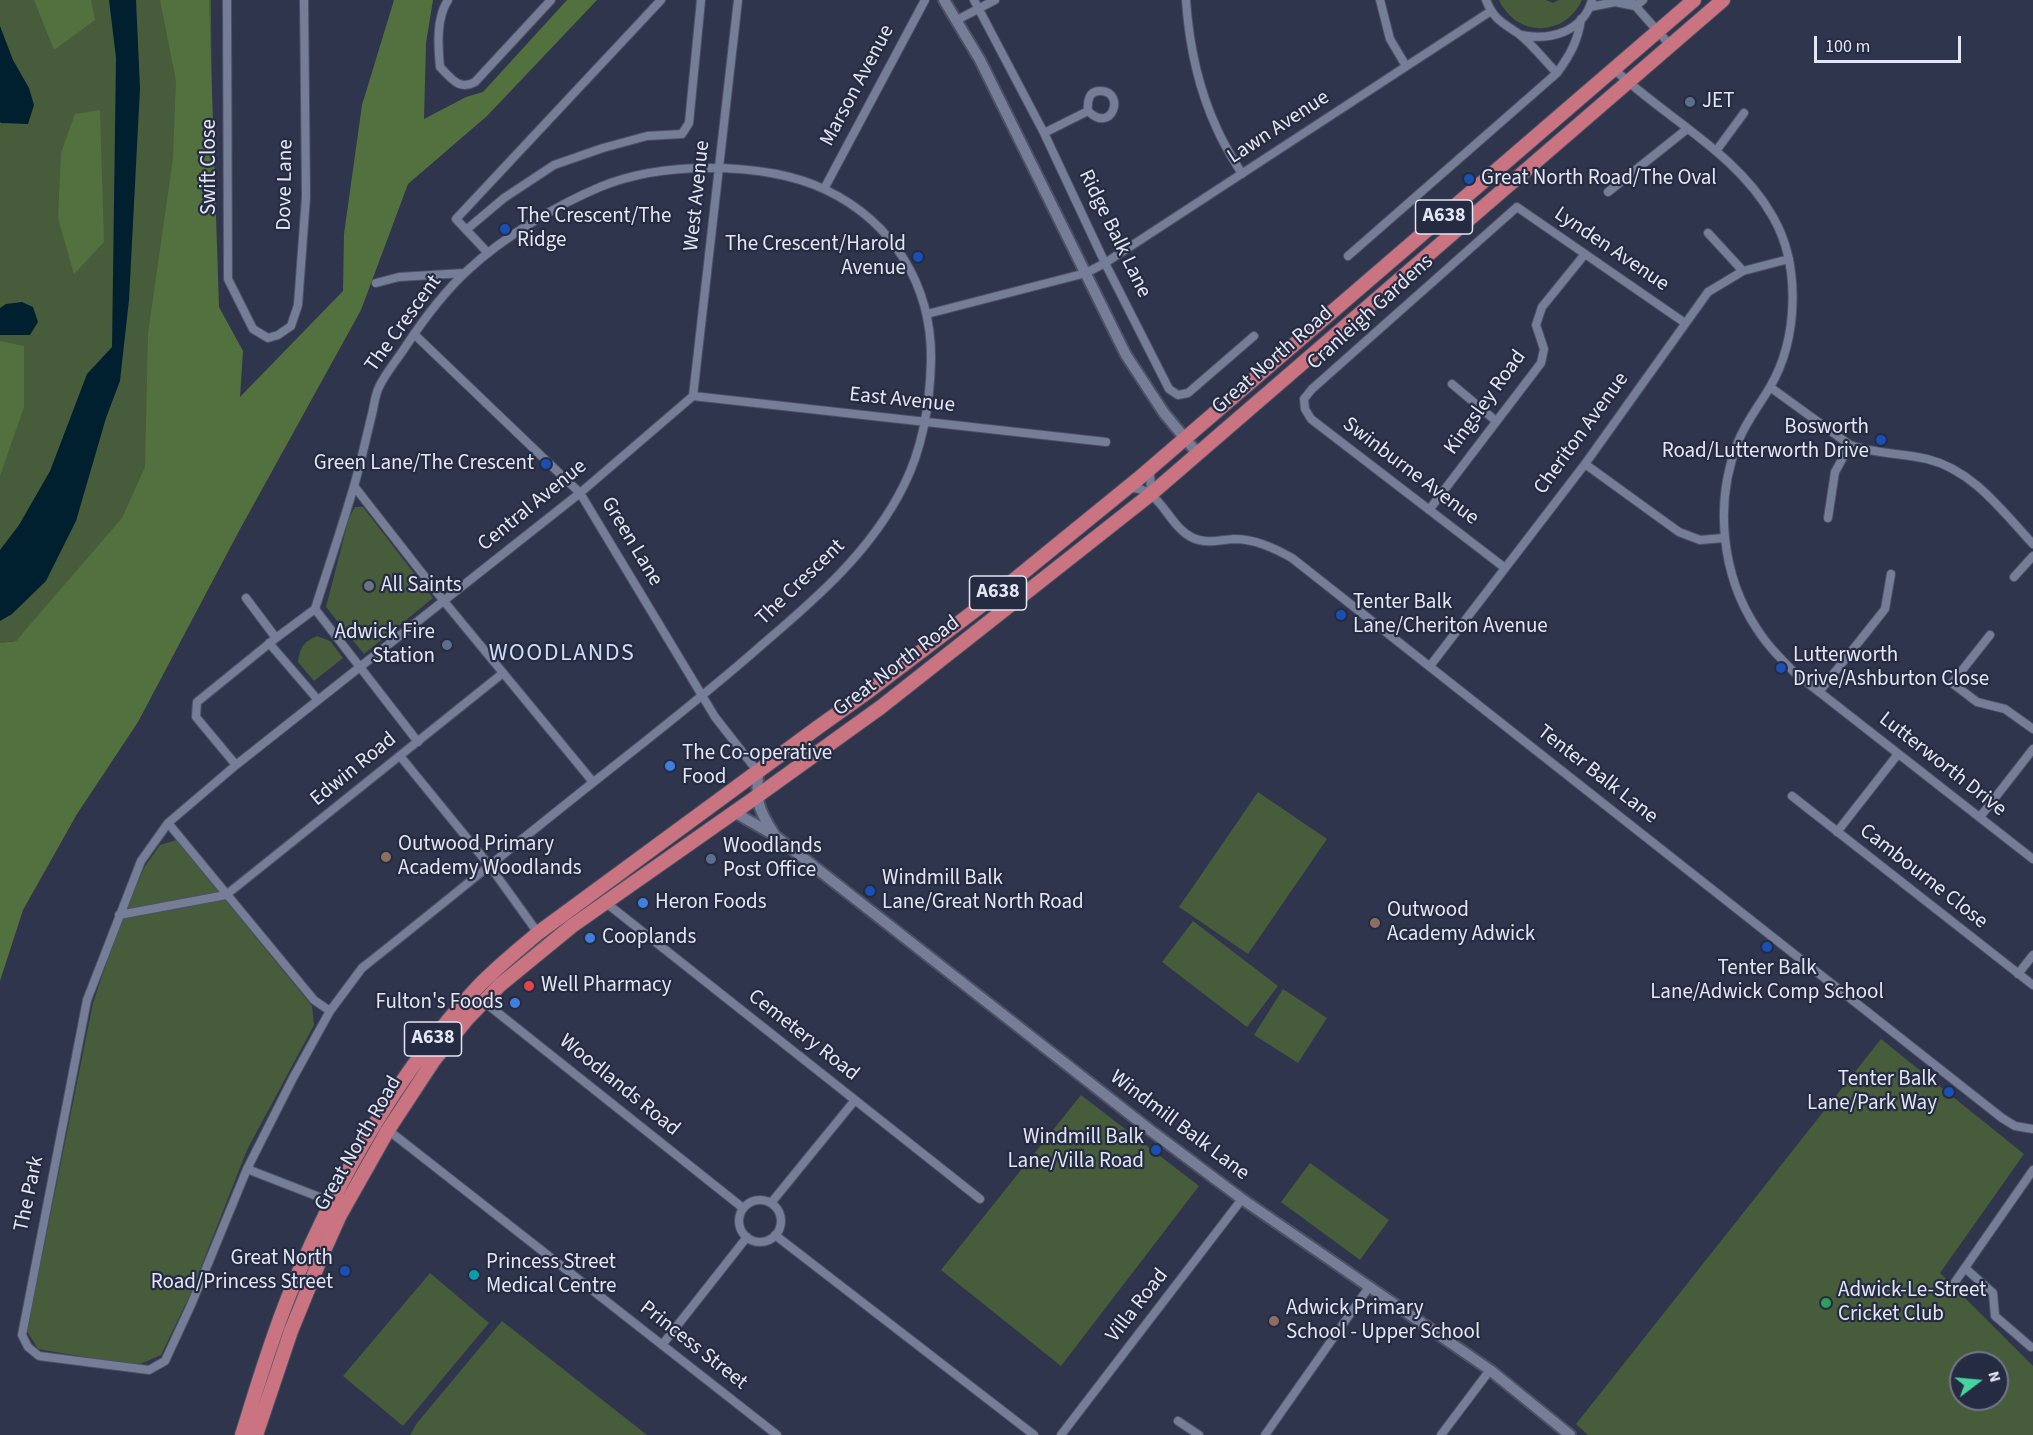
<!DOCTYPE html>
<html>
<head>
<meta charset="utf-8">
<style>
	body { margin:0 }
	#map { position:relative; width:2033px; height:1435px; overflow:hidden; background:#2f354c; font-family:"Source Sans 3",sans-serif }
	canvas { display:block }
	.north { position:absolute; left:1949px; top:1351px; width:60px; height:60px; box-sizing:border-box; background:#252b41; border:2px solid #717689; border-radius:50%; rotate:74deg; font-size:16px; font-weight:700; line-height:24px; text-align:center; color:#e2e6f5 }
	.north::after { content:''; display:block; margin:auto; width:21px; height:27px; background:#45d49f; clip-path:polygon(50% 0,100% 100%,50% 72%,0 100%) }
	.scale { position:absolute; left:1814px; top:36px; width:147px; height:27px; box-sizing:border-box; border:3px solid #e2e6f5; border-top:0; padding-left:8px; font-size:18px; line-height:21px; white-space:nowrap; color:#e2e6f5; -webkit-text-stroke:4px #252b41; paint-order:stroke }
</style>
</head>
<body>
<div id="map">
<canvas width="2033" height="1435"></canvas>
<div class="north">N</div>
<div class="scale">100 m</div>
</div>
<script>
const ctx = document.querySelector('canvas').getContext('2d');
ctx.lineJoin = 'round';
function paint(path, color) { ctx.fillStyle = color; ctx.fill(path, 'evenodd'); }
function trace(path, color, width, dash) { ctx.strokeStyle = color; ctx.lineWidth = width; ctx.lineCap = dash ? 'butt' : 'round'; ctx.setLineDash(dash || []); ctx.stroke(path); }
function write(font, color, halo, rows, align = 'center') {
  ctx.font = font + ' "Source Sans 3",sans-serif'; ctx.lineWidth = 4.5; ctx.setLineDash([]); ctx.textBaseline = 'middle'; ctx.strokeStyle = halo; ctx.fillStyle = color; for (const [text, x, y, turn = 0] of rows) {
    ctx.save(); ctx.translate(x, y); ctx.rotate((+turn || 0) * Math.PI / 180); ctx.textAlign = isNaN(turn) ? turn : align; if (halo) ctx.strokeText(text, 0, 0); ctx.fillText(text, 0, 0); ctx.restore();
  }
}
paint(new Path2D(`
	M0 0H211L214 446 16 641 0 643Z
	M1499 0H1546L1553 3 1559 0H1582C1565 37 1517 38 1499 0Z
	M355 507H363L433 598 364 654 326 607 349 518Z
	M317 636 330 641 343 658 314 681 298 662C300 648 303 642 317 636Z
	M1258 792 1327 839 1248 954 1179 907Z
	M176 840 312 1006 314 1025 247 1150 190 1295 161 1355 136 1366 38 1349 27 1331 93 1003 119 925 145 866 160 845Z
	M1193 921 1278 986 1247 1027 1162 962Z
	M1283 989 1327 1018 1298 1063 1254 1035Z
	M1881 1039 2024 1154 1940 1273 2033 1366V1435H1588L1576 1424ZM1961 1363H1997V1399H1961Z
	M1081 1095 1199 1186 1061 1366 941 1270Z
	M1310 1163 1389 1220 1360 1260 1281 1202Z
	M430 1273 489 1323 403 1426 343 1376Z
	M502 1321 647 1435H410L417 1423Z`), '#475c3a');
paint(new Path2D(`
	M34 0H91L95 20 54 50Z
	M160 0H209L219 307 243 351 240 397 343 291 344 234 362 105 394 0H433L426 43 424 119 466 97 483 92 567 0H597L487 116 408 184 361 310 239 531 138 722 77 814 23 910 0 981V643L16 641 122 518 145 467 148 333 173 158 176 81Z
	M100 110 104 242 74 274 58 218 61 153 75 114Z
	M0 341 24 346V407L0 476Z`), '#53713e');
paint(new Path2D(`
	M109 0H136L140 88 129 300 120 381 106 418 76 521 46 581 12 614 0 621V550L19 525 50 471 87 374 112 347 116 58Z
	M0 26 13 60 29 88 34 105 28 124 1 123 0 122Z
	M22 302 33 307 38 322 30 335H0V308L6 304Z`), '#002030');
const street = new Path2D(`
	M227 0 228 279 253 329 268 338 278 335 291 326 298 305 306 197 304 0
	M448 0C436 18 438 46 440 67 451 78 459 91 475 82L551 0
	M974 0 1044 133 1105 263 1169 389 1178 395 1188 393 1254 336
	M1186 0C1189 44 1198 88 1217 129 1224 145 1233 159 1242 174
	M1380 0 1390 39 1406 66
	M1486 0C1494 20 1503 23 1519 34 1533 45 1545 61 1557 73
	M1630 0 1671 46
	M1636 6 1643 0
	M1590 7 1615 2 1635 6
	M957 20 995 0
	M1521 35C1550 41 1583 32 1592 0
	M1615 70C1667 119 1737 153 1773 217 1801 266 1798 339 1770 387 1759 406 1746 421 1738 442 1714 502 1721 575 1757 629 1767 645 1781 659 1795 673L2033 859
	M1044 133 1088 111C1087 101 1089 90 1101 91 1126 92 1112 135 1088 111
	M1716 151 1744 113
	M824 189 925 0
	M1608 192 1687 129
	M466 230 504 198 554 165 603 148 647 136 682 134 689 123 701 0
	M1708 233 1743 271
	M488 253 456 219 661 0
	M1348 256 1557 73C1570 55 1578 41 1581 19
	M376 283 399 277 464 273
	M927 314 1086 273 1105 263 1491 11
	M414 334 580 493 715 717 758 772
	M1452 384 1496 421
	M1770 387 1850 445C1875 454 1902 453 1927 459 1973 470 2002 511 2033 544
	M693 396 1106 442
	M693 396 738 0
	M1585 464 1679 532 1700 540 1724 538
	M1150 469 1151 494
	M354 486 443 600 593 782
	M1129 488C1161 486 1167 526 1193 538 1206 544 1220 540 1234 539 1255 539 1274 548 1292 558L2002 1118 2015 1126 2033 1129
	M1429 510 1541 363 1544 349 1536 325 1542 307 1585 254
	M1828 518 1835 472 1850 445
	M1505 568 1311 419 1305 409 1304 399 1312 389 1517 207 1685 323
	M2014 577 2033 556
	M246 598 276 638
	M315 609C328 568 342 527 354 486 361 462 366 438 372 414 374 406 375 395 379 387 385 374 396 361 404 349 421 323 445 291 468 270 502 238 557 205 600 187 634 173 672 168 708 168 747 168 791 173 826 190 893 222 932 286 931 360 930 403 923 447 904 485 872 550 818 597 764 643 711 690 656 733 600 777 520 840 442 905 362 968L330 1011 293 1078 247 1169 191 1305 165 1361 149 1370 39 1356 28 1347 22 1335 87 1000 141 861 168 823 236 765 580 493 693 396
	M315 609 418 742
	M1990 635 1952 683 1977 702 2005 709 2033 729
	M269 643 318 700
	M1430 666 1585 464 1708 292 1743 271 1789 259
	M1819 692 1885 609 1891 574
	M400 756 489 865 538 933
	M236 765 196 717 197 702 276 638 315 609
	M1792 796 2033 985
	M1980 817 2033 749
	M168 823 314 1000 330 1011
	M1837 832 1898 754
	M605 902 980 1199
	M119 915 226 895 503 673
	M2018 974 2033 955
	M483 1001 743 1208
	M388 1130 777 1435
	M247 1169 332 1202
	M739 1221a21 21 0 1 1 42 0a21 21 0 1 1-42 0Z
	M771 1203 855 1100
	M775 1235 1034 1435
	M1965 1268 1993 1293 1995 1316 2031 1347
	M1955 1282 2033 1170
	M662 1345 747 1237
	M1178 1421 1199 1435
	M1061 1435 1242 1199
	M1265 1435 1369 1287
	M1441 1435 1490 1370`);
const secondary = new Path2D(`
	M944 0 980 60 1126 355 1164 413 1198 454
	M758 772C756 802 758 809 774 834
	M734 812 774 835 1150 1130 1242 1199 1490 1370 1570 1435`);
const highway = new Path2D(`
	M242 1435C257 1387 271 1339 290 1293 335 1185 394 1077 474 991 493 970 516 952 538 933L817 728 869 691 998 593 1138 479 1694 0
	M256 1435 291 1331 322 1255 340 1215 388 1130 434 1060 467 1019 500 985 572 926 756 797 881 707 1151 494 1723 0`);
trace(street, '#4c5164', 10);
trace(secondary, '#4c5164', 14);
trace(highway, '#4c5164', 16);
trace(street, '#767d97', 8);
trace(secondary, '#767d97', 10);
trace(highway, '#cb7481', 14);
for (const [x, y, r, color] of [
	[1690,102,6,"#5c6f8a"],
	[1469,179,6,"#1a4fb4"],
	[505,229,6,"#1a4fb4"],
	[918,257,6,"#1a4fb4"],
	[1881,440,6,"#1a4fb4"],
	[546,464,6,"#1a4fb4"],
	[369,586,6,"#6b7280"],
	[1341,615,6,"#1a4fb4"],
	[447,645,6,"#5c6f8a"],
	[1781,668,6,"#1a4fb4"],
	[670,766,6,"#3f7fe0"],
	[386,857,6,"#8d6e63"],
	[711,859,6,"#5c6f8a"],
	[870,891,6,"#1a4fb4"],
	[643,903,6,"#3f7fe0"],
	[1375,923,6,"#8d6e63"],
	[590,938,6,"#3f7fe0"],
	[1767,947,6,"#1a4fb4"],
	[529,986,6,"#e0444e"],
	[515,1003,6,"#3f7fe0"],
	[1949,1092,6,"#1a4fb4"],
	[1156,1150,6,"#1a4fb4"],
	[345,1271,6,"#1a4fb4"],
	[474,1275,6,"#0f9aa8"],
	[1826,1303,6,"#2e9e5b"],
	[1274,1321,6,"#8d6e63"]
]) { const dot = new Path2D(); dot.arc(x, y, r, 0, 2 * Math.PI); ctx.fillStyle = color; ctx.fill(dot); trace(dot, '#252b41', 2); }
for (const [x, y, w] of [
	[1444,217,57],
	[998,593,57],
	[433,1039,57]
]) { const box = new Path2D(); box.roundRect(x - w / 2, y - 17, w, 34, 4.5); ctx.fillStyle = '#252b41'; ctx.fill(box); trace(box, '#e2e6f5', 1.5); }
write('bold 20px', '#e2e6f5', null, [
	["A638",1444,217],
	["A638",998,593],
	["A638",433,1039]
]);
write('21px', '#e2e6f5', '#252b41', [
	["Marson Avenue",858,86,-62],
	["Lawn Avenue",1279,128,-33],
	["Swift Close",210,167,-90],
	["Dove Lane",286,185,-89],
	["West Avenue",698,196,-84],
	["Ridge Balk Lane",1114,234,64],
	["Lynden Avenue",1611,250,34],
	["Cranleigh Gardens",1371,313,-42],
	["The Crescent",404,324,-54],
	["Great North Road",1273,361,-41],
	["East Avenue",902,401,6],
	["Kingsley Road",1486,403,-54],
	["Cheriton Avenue",1582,434,-54],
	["Swinburne Avenue",1410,472,37],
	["Central Avenue",533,506,-39],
	["Green Lane",631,542,59],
	["The Crescent",801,583,-44],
	["Great North Road",897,667,-37],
	["Lutterworth Drive",1942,765,38],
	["Edwin Road",354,770,-39],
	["Tenter Balk Lane",1597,775,38],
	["Cambourne Close",1923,877,38],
	["Cemetery Road",803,1036,38],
	["Woodlands Road",619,1086,39],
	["Windmill Balk Lane",1179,1126,37],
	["Great North Road",359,1144,-60],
	["The Park",30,1194,-78],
	["Villa Road",1138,1306,-52],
	["Princess Street",693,1346,38]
]);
write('21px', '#e2e6f5', '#252b41', [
	["JET",1702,102],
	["Great North Road/The Oval",1481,179],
	["The Crescent/The",517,217],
	["Ridge",517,241],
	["The Crescent/Harold",906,245,"right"],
	["Avenue",906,269,"right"],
	["Bosworth",1869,428,"right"],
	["Road/Lutterworth Drive",1869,452,"right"],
	["Green Lane/The Crescent",534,464,"right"],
	["All Saints",381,586],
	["Tenter Balk",1353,603],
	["Lane/Cheriton Avenue",1353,627],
	["Adwick Fire",435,633,"right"],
	["Station",435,657,"right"],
	["Lutterworth",1793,656],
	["Drive/Ashburton Close",1793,680],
	["The Co-operative",682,754],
	["Food",682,778],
	["Outwood Primary",398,845],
	["Academy Woodlands",398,869],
	["Woodlands",723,847],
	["Post Office",723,871],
	["Windmill Balk",882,879],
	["Lane/Great North Road",882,903],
	["Heron Foods",655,903],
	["Outwood",1387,911],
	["Academy Adwick",1387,935],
	["Cooplands",602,938],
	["Tenter Balk",1767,969,"center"],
	["Lane/Adwick Comp School",1767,993,"center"],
	["Well Pharmacy",541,986],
	["Fulton's Foods",503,1003,"right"],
	["Tenter Balk",1937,1080,"right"],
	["Lane/Park Way",1937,1104,"right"],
	["Windmill Balk",1144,1138,"right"],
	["Lane/Villa Road",1144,1162,"right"],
	["Great North",333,1259,"right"],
	["Road/Princess Street",333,1283,"right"],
	["Princess Street",486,1263],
	["Medical Centre",486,1287],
	["Adwick-Le-Street",1838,1291],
	["Cricket Club",1838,1315],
	["Adwick Primary",1286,1309],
	["School - Upper School",1286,1333]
], 'left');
ctx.letterSpacing = '1.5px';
write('24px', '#d1daf7', '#252b41', [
	["WOODLANDS",562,655]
]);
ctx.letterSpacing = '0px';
</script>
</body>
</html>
